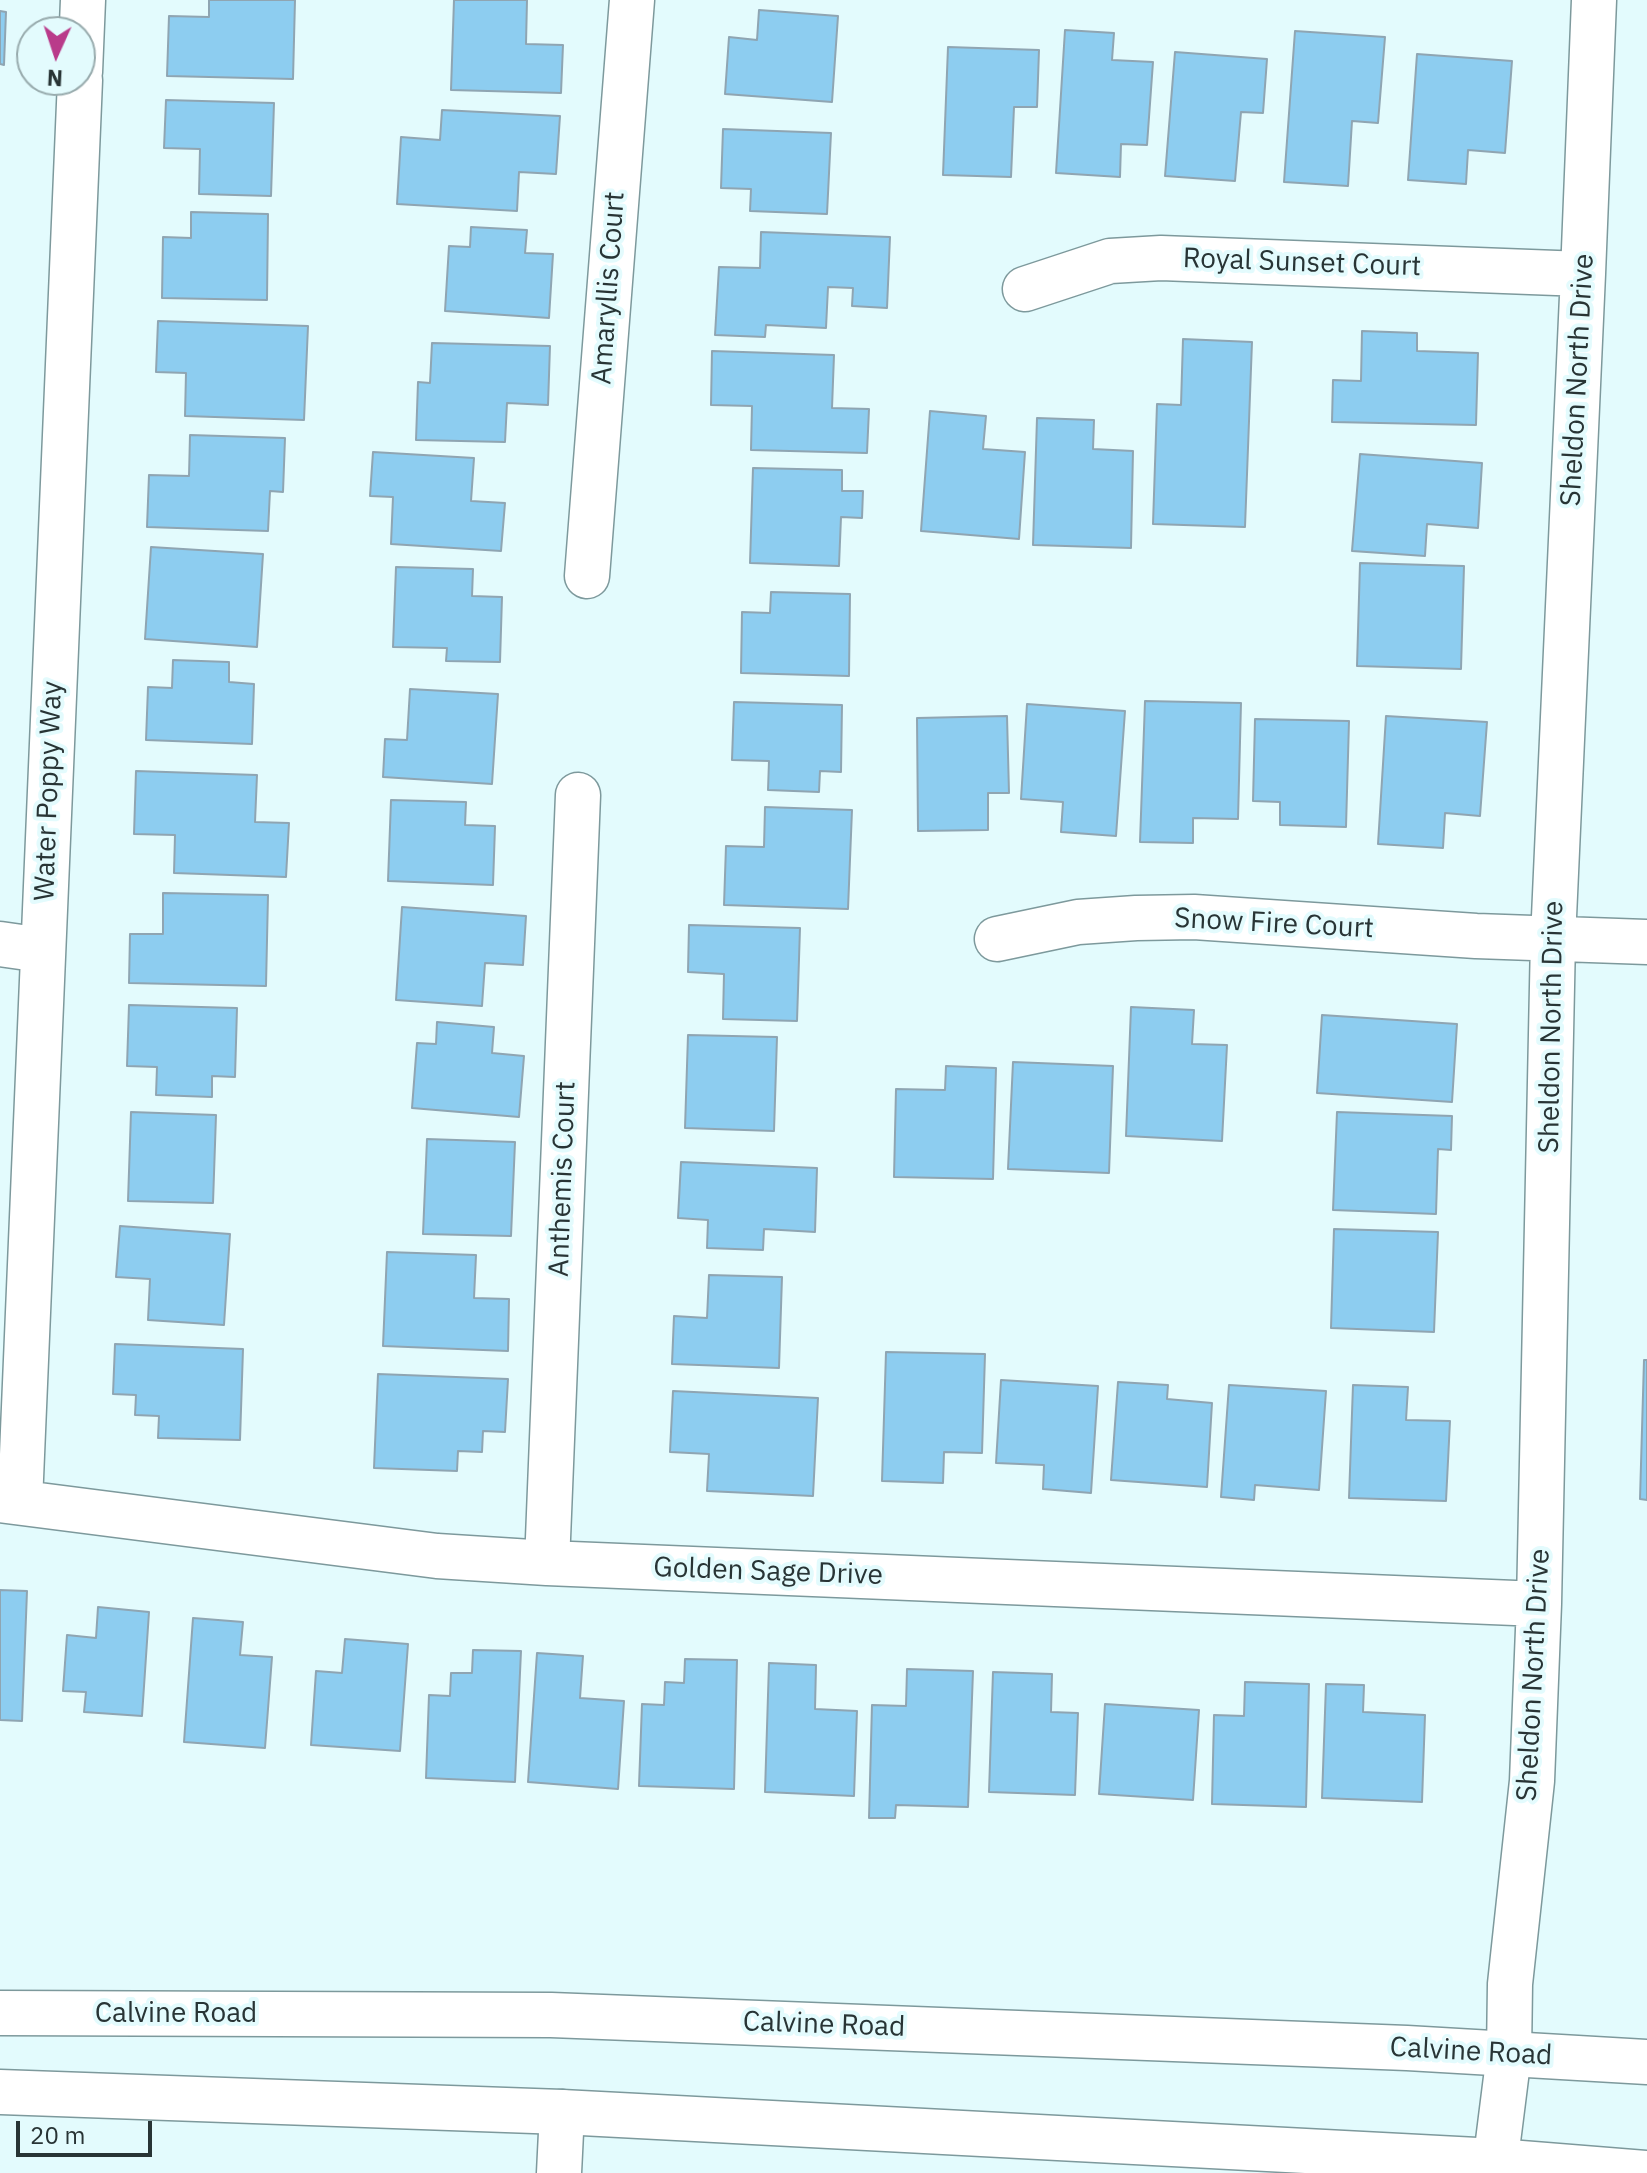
<!DOCTYPE html>
<html>
<head>
<meta charset="utf-8">
<style>
	body { margin:0 }
	#map { position:relative; width:1647px; height:2173px; overflow:hidden; background:#e3fbfd; font-family:"IBM Plex Sans",sans-serif }
	canvas { display:block }
	.north { position:absolute; left:16px; top:16px; width:80px; height:80px; box-sizing:border-box; background:#e3fbfd; border:2px solid #98abad; border-radius:50%; rotate:183deg; font-size:22px; font-weight:700; line-height:32px; text-align:center; color:#283435 }
	.north::after { content:''; display:block; margin:auto; width:28px; height:36px; background:#b93b8a; clip-path:polygon(50% 0,100% 100%,50% 72%,0 100%) }
	.scale { position:absolute; left:16px; top:2121px; width:136px; height:36px; box-sizing:border-box; border:4px solid #283435; border-top:0; padding-left:10px; font-size:24px; line-height:28px; white-space:nowrap; color:#283435; -webkit-text-stroke:6px #e3fbfd; paint-order:stroke }
</style>
</head>
<body>
<div id="map">
<canvas width="1647" height="2173"></canvas>
<div class="north">N</div>
<div class="scale">20 m</div>
</div>
<script>
const ctx = document.querySelector('canvas').getContext('2d');
ctx.lineJoin = 'round';
function paint(path, color) { ctx.fillStyle = color; ctx.fill(path, 'evenodd'); }
function trace(path, color, width, dash) { ctx.strokeStyle = color; ctx.lineWidth = width; ctx.lineCap = dash ? 'butt' : 'round'; ctx.setLineDash(dash || []); ctx.stroke(path); }
function write(font, color, halo, rows, align = 'center') {
  ctx.font = font + ' "IBM Plex Sans",sans-serif'; ctx.lineWidth = 8; ctx.setLineDash([]); ctx.textBaseline = 'middle'; ctx.strokeStyle = halo; ctx.fillStyle = color; for (const [text, x, y, turn = 0] of rows) {
    ctx.save(); ctx.translate(x, y); ctx.rotate((+turn || 0) * Math.PI / 180); ctx.textAlign = isNaN(turn) ? turn : align; if (halo) ctx.strokeText(text, 0, 0); ctx.fillText(text, 0, 0); ctx.restore();
  }
}
const building = new Path2D(`
	M209 0H295L293 79 167 76 169 16 209 17Z
	M454 0H527L526 44 563 45 561 93 451 90Z
	M759 10 838 16 832 102 725 94 729 37 757 40Z
	M0 11 6 12 4 65 0 64Z
	M1065 30 1114 33 1112 60 1153 62 1147 145 1121 144 1120 177 1056 173Z
	M1295 31 1385 37 1378 123 1352 121 1348 186 1284 182Z
	M948 47 1039 50 1037 107H1014L1011 177 943 175Z
	M1175 52 1267 59 1263 113 1241 112 1235 181 1165 176Z
	M1417 54 1512 61 1505 153 1468 150 1466 184 1408 180Z
	M166 100 274 103 271 196 199 194 200 149 164 148Z
	M442 110 560 116 556 174 519 172 517 211 397 204 401 137 440 140Z
	M723 129 831 133 827 214 750 211 751 189 721 188Z
	M191 212 268 214 267 300 162 298 163 237 191 238Z
	M471 227 527 230 525 253 553 254 549 318 445 311 449 246 470 247Z
	M761 232 890 237 887 308 852 306 853 288 828 287 826 328 766 325 765 337 715 335 719 267 760 268Z
	M158 321 308 326 304 420 185 416 186 373 156 372Z
	M1362 331 1417 333V351L1478 353 1476 425 1332 422 1333 380 1361 381Z
	M1183 339 1252 342 1245 527 1153 524 1157 404 1181 405Z
	M432 343 550 346 548 405 507 403 505 442 416 440 418 382 430 383Z
	M712 351 834 355 832 408 869 409 867 453 751 450 752 406 711 405Z
	M930 411 986 416 983 449 1025 452 1019 539 921 531Z
	M1037 418 1094 420 1093 449 1133 451 1131 548 1033 545Z
	M190 435 285 438 283 492 270 491 268 531 147 527 149 475 189 476Z
	M373 452 474 458 471 501 505 503 501 551 391 544 393 497 370 496Z
	M1360 454 1482 463 1478 528 1427 524 1425 556 1352 551Z
	M753 468 842 470V491H863L862 518 841 517 839 566 750 563Z
	M151 547 263 554 257 647 145 639Z
	M1360 563 1464 566 1461 669 1357 666Z
	M396 567 473 569 472 596 502 597 500 662 446 661 447 648 393 647Z
	M771 592 850 594 849 676 741 673 742 612 770 613Z
	M173 660 229 662V682L254 684 252 744 146 740 148 687 172 688Z
	M410 689 498 694 492 784 383 777 385 739 407 740Z
	M1145 701 1241 703 1238 819 1193 818V843L1140 842Z
	M734 702 842 705 841 772 820 771 819 792 768 790 769 761 732 760Z
	M1027 704 1125 711 1116 836 1061 832 1063 802 1021 799Z
	M1007 716 1009 793H988V830L918 831 917 718Z
	M1386 716 1487 722 1480 816 1445 813 1443 848 1378 844Z
	M1255 719 1349 721 1346 827 1280 825V802L1253 801Z
	M136 771 257 775 255 822 289 823 286 877 174 873 175 835 134 834Z
	M391 800 466 802 465 825 495 826 493 885 388 881Z
	M765 807 852 810 848 909 724 905 726 846 764 847Z
	M163 893 268 895 266 986 129 983 130 934H163Z
	M402 907 526 916 523 965 485 963 482 1006 396 1000Z
	M689 925 800 928 797 1021 723 1019 724 974 688 972Z
	M129 1005 237 1008 235 1077 212 1076V1097L156 1095 157 1067 127 1066Z
	M1131 1007 1194 1010 1192 1044 1227 1045 1222 1141 1126 1136Z
	M1322 1015 1457 1024 1452 1102 1317 1093Z
	M437 1022 494 1027 492 1053 524 1056 519 1117 412 1108 417 1043 436 1044Z
	M688 1035 777 1037 774 1131 685 1128Z
	M1013 1062 1113 1066 1109 1173 1008 1169Z
	M946 1066 996 1068 993 1179 894 1177 896 1089 945 1090Z
	M131 1112 216 1115 213 1203 128 1201Z
	M1337 1112 1452 1116 1451 1150 1438 1149 1436 1214 1333 1210Z
	M427 1139 515 1142 511 1236 423 1234Z
	M681 1162 817 1168 815 1232 764 1229 763 1250 707 1248 708 1220 678 1218Z
	M120 1226 230 1234 224 1325 148 1320 150 1279 116 1277Z
	M1334 1229 1438 1232 1434 1332 1331 1328Z
	M387 1252 476 1255 474 1298 509 1299 508 1351 383 1346Z
	M709 1275 782 1277 779 1368 672 1364 674 1316 707 1318Z
	M115 1344 243 1349 240 1440 158 1438 159 1416 135 1415 136 1395 113 1394Z
	M886 1352 985 1354 982 1453 944 1452 943 1483 882 1481Z
	M1644 1360H1647V1500L1640 1499Z
	M378 1374 508 1379 505 1432 483 1431 482 1452 458 1451 457 1471 374 1468Z
	M1001 1380 1098 1386 1091 1493 1043 1489 1044 1465 996 1463Z
	M1118 1382 1168 1385 1167 1399 1212 1403 1207 1487 1111 1480Z
	M1229 1385 1326 1391 1319 1490 1255 1485 1254 1500 1221 1497Z
	M1353 1385 1408 1387 1406 1420 1450 1421 1446 1501 1349 1498Z
	M673 1391 818 1398 813 1496 707 1491 709 1454 670 1452Z
	M0 1590 27 1591 22 1721 0 1720Z
	M98 1607 149 1612 142 1716 84 1712 86 1692 63 1691 67 1635 96 1638Z
	M193 1618 243 1622 240 1655 272 1657 265 1748 184 1742Z
	M345 1639 408 1644 400 1751 311 1745 316 1671 342 1673Z
	M473 1650 521 1651 515 1782 426 1778 429 1695 450 1696 451 1673H472Z
	M537 1653 583 1656 580 1698 624 1701 618 1789 528 1782Z
	M685 1659 737 1660 734 1789 639 1786 642 1704 664 1705 665 1682 684 1683Z
	M769 1663 816 1665 815 1709 857 1711 854 1796 765 1792Z
	M907 1669 973 1671 968 1807 896 1805 895 1818H869L872 1705 906 1706Z
	M993 1672 1052 1674 1051 1712 1078 1713 1075 1795 989 1792Z
	M1245 1682 1309 1684 1306 1807 1212 1804 1214 1715 1244 1716Z
	M1326 1684 1364 1685 1363 1712 1425 1715 1422 1802 1322 1798Z
	M1105 1704 1199 1710 1193 1800 1099 1794Z`);
paint(building, '#8dcdf0');
trace(building, '#8fa5b2', 2);
const minor = new Path2D(`
	M80 72 83 0
	M1025 289 1110 261 1161 258 1583 274
	M587 576 632 0
	M997 939 1078 922 1136 918 1194 917 1476 936 1647 942
	M0 944 42 950
	M0 1500 437 1556 547 1563 1539 1604
	M20 1502 80 80
	M547 1563 578 795
	M559 2173 562 2112
	M1494 2173 1509 2054 1510 1984 1532 1781 1539 1604 1553 939 1583 274 1594 0`);
const major = new Path2D(`
	M0 2013 551 2015 1407 2048 1647 2062
	M0 2092 562 2112 1496 2161 1645 2173`);
trace(minor, '#7d999c', 47);
trace(major, '#7d999c', 47);
trace(minor, '#fff', 44);
trace(major, '#fff', 44);
write('28px', '#283435', '#e3fbfd', [
	["Royal Sunset Court",1302,263,2],
	["Amaryllis Court",609,288,-86],
	["Sheldon North Drive",1578,380,-87],
	["Water Poppy Way",49,791,-88],
	["Snow Fire Court",1274,924,3],
	["Sheldon North Drive",1552,1027,-89],
	["Anthemis Court",563,1179,-88],
	["Golden Sage Drive",768,1572,2],
	["Sheldon North Drive",1534,1675,-87],
	["Calvine Road",176,2014],
	["Calvine Road",824,2025,2],
	["Calvine Road",1471,2052,3]
]);
</script>
</body>
</html>
